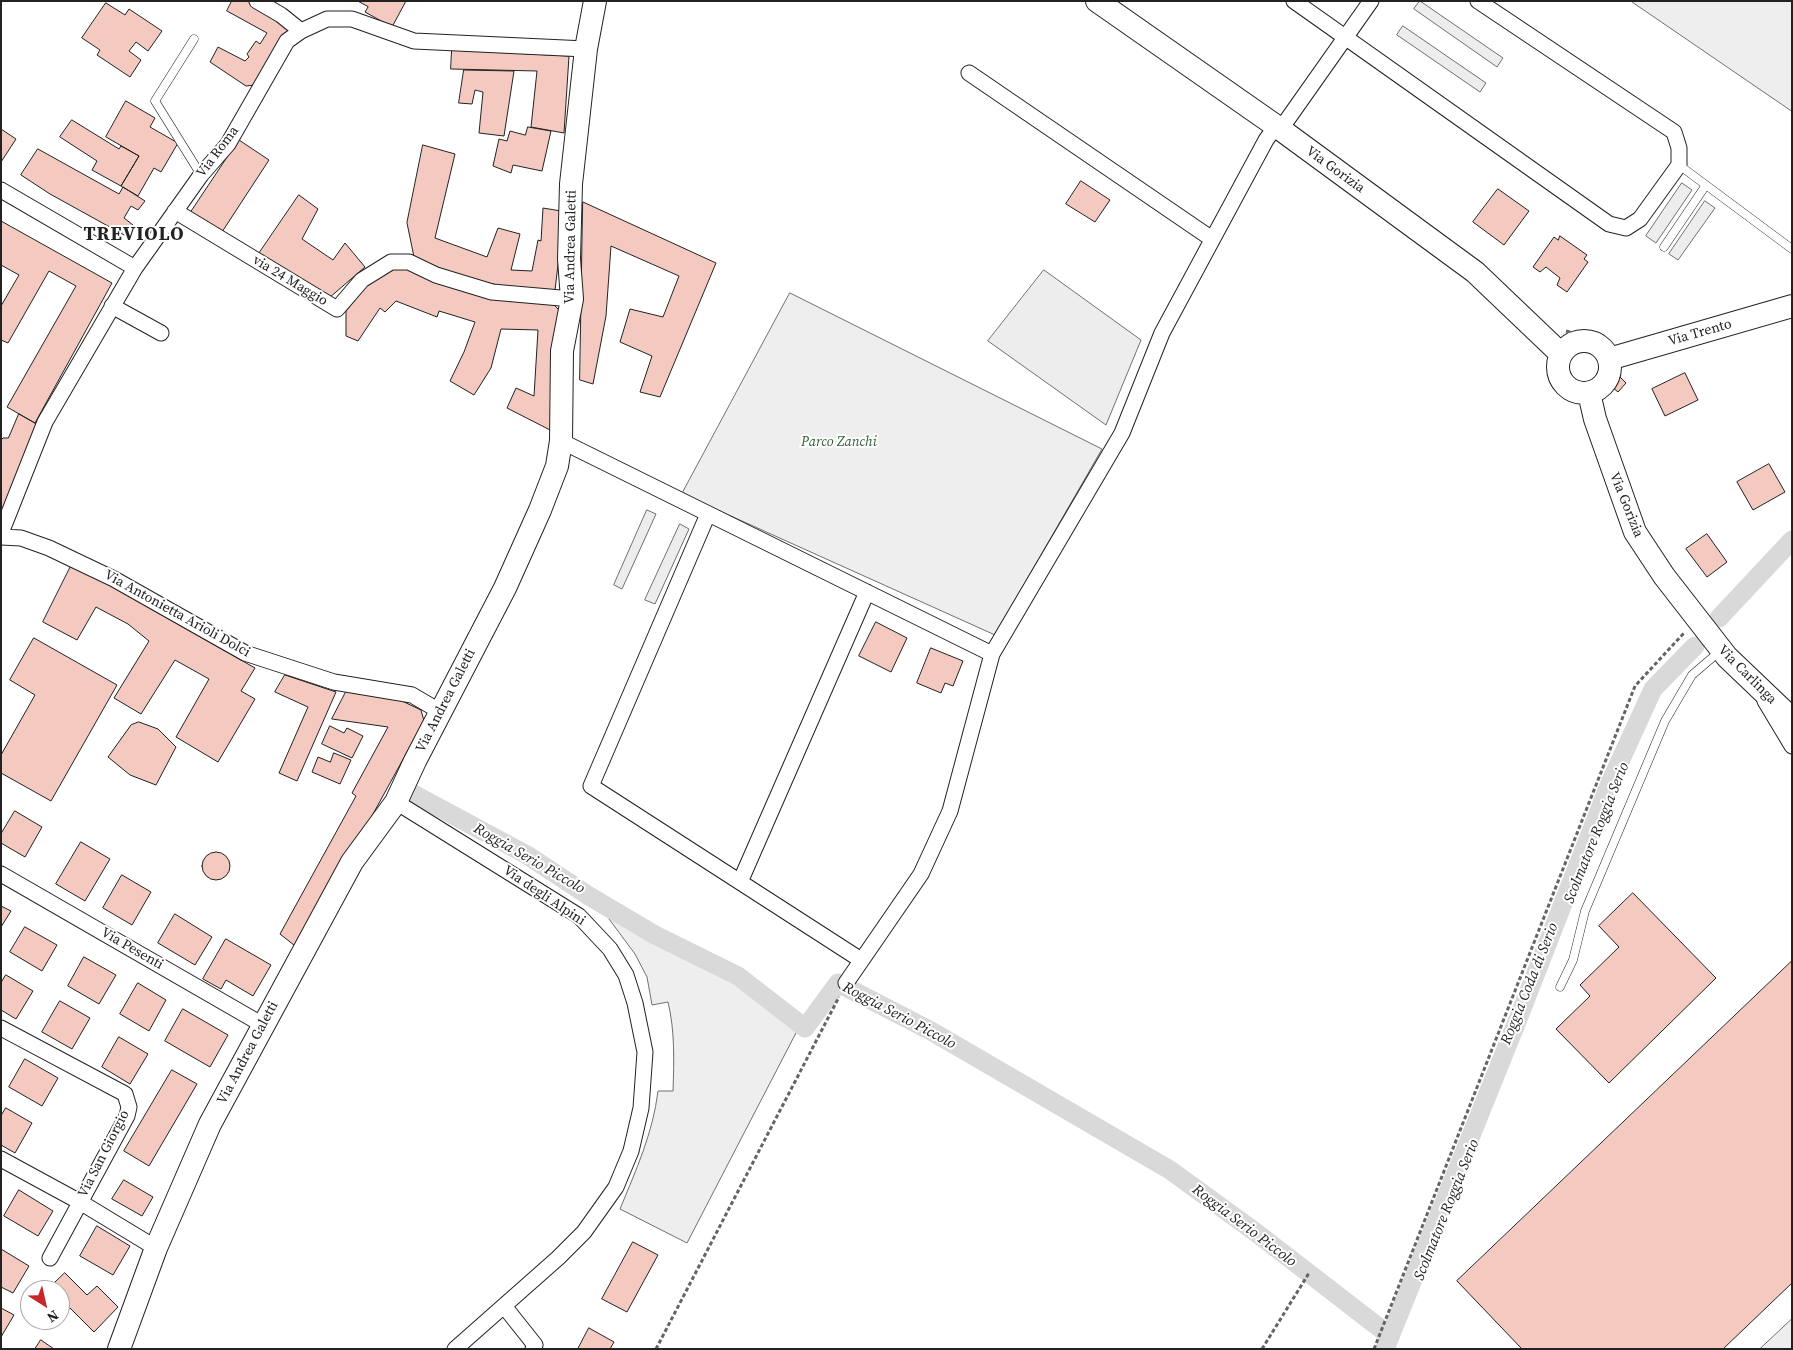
<!DOCTYPE html>
<html>
<head>
<meta charset="utf-8">
<style>
	body { margin:0 }
	#map { position:relative; width:1793px; height:1350px; overflow:hidden; background:#fff; font-family:"Source Serif 4",serif }
	canvas { display:block }
	.frame { position:absolute; inset:0; border:2px solid #222; pointer-events:none }
	.north { position:absolute; left:20px; top:1280px; width:50px; height:50px; box-sizing:border-box; background:#fff; border:1px solid #a7a7a7; border-radius:50%; rotate:145deg; font-size:14px; font-weight:700; line-height:20px; text-align:center; color:#222 }
	.north::after { content:''; display:block; margin:auto; width:18px; height:22px; background:#c62828; clip-path:polygon(50% 0,100% 100%,50% 72%,0 100%) }
</style>
</head>
<body>
<div id="map">
<canvas width="1793" height="1350"></canvas>
<div class="frame"></div>
<div class="north">N</div>
</div>
<script>
const ctx = document.querySelector('canvas').getContext('2d');
ctx.lineJoin = 'round';
function paint(path, color) { ctx.fillStyle = color; ctx.fill(path, 'evenodd'); }
function trace(path, color, width, dash) { ctx.strokeStyle = color; ctx.lineWidth = width; ctx.lineCap = dash ? 'butt' : 'round'; ctx.setLineDash(dash || []); ctx.stroke(path); }
function write(font, color, halo, rows, align = 'center') {
  ctx.font = font + ' "Source Serif 4",serif'; ctx.lineWidth = 4; ctx.setLineDash([]); ctx.textBaseline = 'middle'; ctx.strokeStyle = halo; ctx.fillStyle = color; for (const [text, x, y, turn = 0] of rows) {
    ctx.save(); ctx.translate(x, y); ctx.rotate((+turn || 0) * Math.PI / 180); ctx.textAlign = isNaN(turn) ? turn : align; if (halo) ctx.strokeText(text, 0, 0); ctx.fillText(text, 0, 0); ctx.restore();
  }
}
const green = new Path2D(`
	M1631 1H1792V111Z
	M790 293 1102 449 995 635 682 494Z
	M614 915 653 941 732 979 798 1029 687 1243 620 1209C636 1170 653 1133 658 1091H673C674 1061 675 1031 668 1002L652 1005 647 977 635 954 609 919Z
	M1792 1319V1349H1760Z`);
paint(green, '#eee');
trace(green, '#6f6f6f', 1);
const parking = new Path2D(`
	M1420 1 1503 58 1497 67 1414 9Z
	M1403 26 1486 83 1480 92 1397 35Z
	M1682 183 1692 190 1656 243 1646 236Z
	M1705 201 1715 208 1678 260 1669 254Z
	M1044 270 1141 340 1106 425 988 341Z
	M647 510 656 514 622 589 614 585Z
	M680 524 689 529 655 604 645 600Z`);
paint(parking, '#ededed');
trace(parking, '#6f6f6f', 1);
trace(new Path2D(`
	M1719 618 1792 540
	M408 791 527 855 589 896 655 935 738 976 805 1028 838 983 931 1031 1170 1170 1258 1234 1390 1336
	M1385 1349 1518 1019 1610 783 1653 689 1695 646`), '#d9d9d9', 19);
const building = new Path2D(`
	M232 1H250L291 26 255 85 246 86 210 62 218 47 245 61 249 57 247 54 256 41 260 44 267 33 227 11Z
	M358 1H406L392 27 365 12 368 7Z
	M106 3 125 15 129 9 162 31 148 51 136 42 129 51 141 60 130 77 97 55 100 50 82 38Z
	M452 50 569 56 564 133 531 127 537 71 451 69Z
	M464 70 514 71 504 136 479 133 483 92 475 90 472 104 459 103Z
	M126 101 155 118 150 127 178 143 161 172 154 168 138 196 121 186 139 156 106 137Z
	M72 120 119 149 121 146 139 156 121 186 92 170 97 161 60 137Z
	M528 127 551 131 542 171 513 165 511 173 493 166 499 139 507 141 510 131 525 135Z
	M1 129 16 139 1 162Z
	M239 140 269 160 222 232 191 212Z
	M423 145 455 154 435 238 487 257 498 228 520 234 511 270 532 271 538 240 541 241 543 208 561 211 560 248 555 290 506 287 458 276 414 257 407 223Z
	M38 149 119 194 123 187 145 201 138 210 131 206 124 218 133 225 126 236 50 194 21 175Z
	M1081 181 1110 200 1095 222 1066 204Z
	M1498 189 1529 211 1504 245 1473 222Z
	M299 195 318 209 302 239 333 260 345 243 365 267 329 298 258 255Z
	M583 202 716 263 660 397 640 392 652 356 620 342 630 309 663 317 679 276 611 246 606 316 593 384 580 380Z
	M1 221 112 283 35 423 7 407 76 286 49 271 8 343 1 340V306L19 275 1 265Z
	M1560 236 1587 255 1584 259 1588 262 1567 292 1557 285 1560 278 1546 267 1540 272 1533 267 1554 237 1558 240Z
	M403 266 550 301 560 311 554 432 507 408 516 388 534 396 538 330 501 329 491 368 474 395 450 381 464 352 475 322 439 311 437 317 396 301 385 312 380 308 358 341 346 336V311L370 282 388 269Z
	M1685 373 1698 400 1665 416 1652 389Z
	M1620 377 1626 383 1618 392 1612 387Z
	M19 414 40 426 1 518V440L3 438H8Z
	M1769 464 1785 492 1753 510 1737 482Z
	M1707 534 1727 562 1707 577 1686 549Z
	M72 564 255 668 241 691 255 699 218 762 176 737 209 679 175 660 141 714 114 698 149 641 128 624 96 607 77 640 43 622Z
	M876 622 907 638 891 672 859 656Z
	M34 638 117 685 51 801 1 773V755L35 695 10 680Z
	M931 648 963 661 953 686 945 683 941 693 917 683Z
	M285 675 336 692 297 781 279 773 308 707 275 692Z
	M347 690 402 701 421 710 424 721 299 949 280 934 356 796 352 793 388 727 332 719Z
	M139 722 158 729 176 747 156 785 130 775 108 757 131 725Z
	M330 726 344 733 347 728 363 736 352 758 322 744Z
	M334 753 351 760 340 784 312 772 318 757 330 762Z
	M15 811 42 827 25 857 1 843V834Z
	M81 842 110 859 85 901 56 884Z
	M202 866a14 14 0 1 1 28 0a14 14 0 1 1-28 0Z
	M122 875 151 892 132 925 103 908Z
	M1633 893 1716 978 1609 1083 1556 1029 1590 996 1580 985 1619 947 1599 926Z
	M1 906 11 911 1 927Z
	M175 914 212 937 195 965 158 943Z
	M25 927 57 945 42 971 10 952Z
	M226 939 271 965 253 996 226 980 221 989 203 979Z
	M84 957 116 975 99 1004 68 986Z
	M1792 961V1283L1723 1349H1522L1457 1281Z
	M6 975 33 991 16 1019 1 1010V983Z
	M138 983 166 1000 149 1031 120 1014Z
	M60 1001 90 1018 72 1049 42 1032Z
	M183 1009 228 1035 210 1067 165 1041Z
	M119 1037 148 1054 130 1084 102 1067Z
	M25 1059 58 1078 42 1106 9 1087Z
	M172 1070 197 1084 149 1166 124 1151Z
	M6 1108 32 1123 15 1153 1 1145V1116Z
	M124 1180 153 1197 142 1216 112 1199Z
	M19 1190 53 1211 38 1236 4 1216Z
	M97 1226 130 1246 113 1275 80 1256Z
	M633 1242 658 1255 627 1312 602 1299Z
	M1 1249 29 1266 13 1293 1 1287Z
	M65 1273 87 1295 97 1286 118 1307 94 1332 70 1308 63 1315 60 1312V1290H47Z
	M1 1308 14 1315 1 1337Z
	M589 1328 614 1342 610 1349H578Z
	M41 1340 54 1349H35Z`);
paint(building, '#f3c9c0');
trace(building, '#222', 1);
const lane = new Path2D(`
	M194 39 155 101 201 175
	M1679 165 1792 249
	M1664 247 1706 185
	M1560 987 1573 960 1585 911 1665 721 1692 675 1720 651`);
const street = new Path2D(`
	M257 1 281 15 301 31
	M1294 1 1609 224 1626 228 1640 219 1679 165V148L1674 132 1478 1
	M969 73 1212 239
	M1280 130 1371 1
	M1 190 135 268
	M175 211 337 309 362 280 391 262H409L436 275 492 292 572 299
	M112 306 161 333
	M561 441 992 654
	M708 514 591 786 861 960
	M1 533 45 422 135 268 201 175 228 144 287 41 301 31 327 19H352L414 41 586 49
	M1 537 21 538 49 548 114 579 245 653 334 682 412 695 441 712
	M1765 701 1792 746
	M396 802 579 916 610 949 626 975 635 1003 645 1052 641 1108 631 1151 616 1187 584 1232 558 1258 455 1349
	M1 874 263 1025
	M740 882 867 592
	M846 983 921 874 950 811 992 654 1122 433 1162 333 1266 140 1276 126
	M1 1028 125 1094 129 1107 127 1116 50 1258
	M1 1159 80 1202 156 1248
	M504 1306 535 1345 533 1349`);
const secondary = new Path2D(`
	M1097 1 1276 126 1475 272 1561 354
	M1558 367a26 26 0 1 1 52 0a26 26 0 1 1-52 0Z
	M1609 359 1792 306
	M1589 393 1595 419 1635 532 1664 576 1727 657 1792 719
	M119 1349 156 1248 210 1124 352 862 396 802 415 761 505 588 540 510 557 466 561 441 562 351 572 299 569 259 571 184 586 49 595 1`);
trace(lane, '#222', 9);
trace(street, '#222', 17);
trace(secondary, '#222', 24);
trace(new Path2D(`
	M1566 331 1604 340
	M656 1349 839 997
	M1262 1349 1309 1273
	M1374 1349 1635 686 1684 633`), '#646464', 3, [4, 2.5]);
trace(lane, '#fff', 8);
trace(street, '#fff', 15);
trace(secondary, '#fff', 22);
write('14px', '#222', '#fff', [
	["Via Roma",218,152,-53],
	["Via Gorizia",1335,170,36],
	["Via Andrea Galetti",571,247,-89],
	["via 24 Maggio",290,281,31],
	["Via Trento",1700,333,-16],
	["Via Gorizia",1626,505,68],
	["Via Antonietta Arioli Dolci",177,614,29],
	["Via Carlinga",1747,675,45],
	["Via Andrea Galetti",446,701,-63],
	["Via degli Alpini",544,896,34],
	["Via Pesenti",132,949,30],
	["Via Andrea Galetti",248,1053,-62],
	["Via San Giorgio",104,1154,-63]
]);
write('italic 14px', '#2f5e38', '#fff', [
	["Parco Zanchi",839,442]
]);
write('italic 15px', '#222', '#fff', [
	["Scolmatore Roggia Serio",1597,833,-68],
	["Roggia Serio Piccolo",529,859,30],
	["Roggia Coda di Serio",1530,984,-68],
	["Roggia Serio Piccolo",899,1016,28],
	["Scolmatore Roggia Serio",1447,1210,-68],
	["Roggia Serio Piccolo",1244,1226,37]
]);
ctx.letterSpacing = '1px';
write('bold 19px', '#222', '#fff', [
	["TREVIOLO",134,235]
]);
ctx.letterSpacing = '0px';
</script>
</body>
</html>
